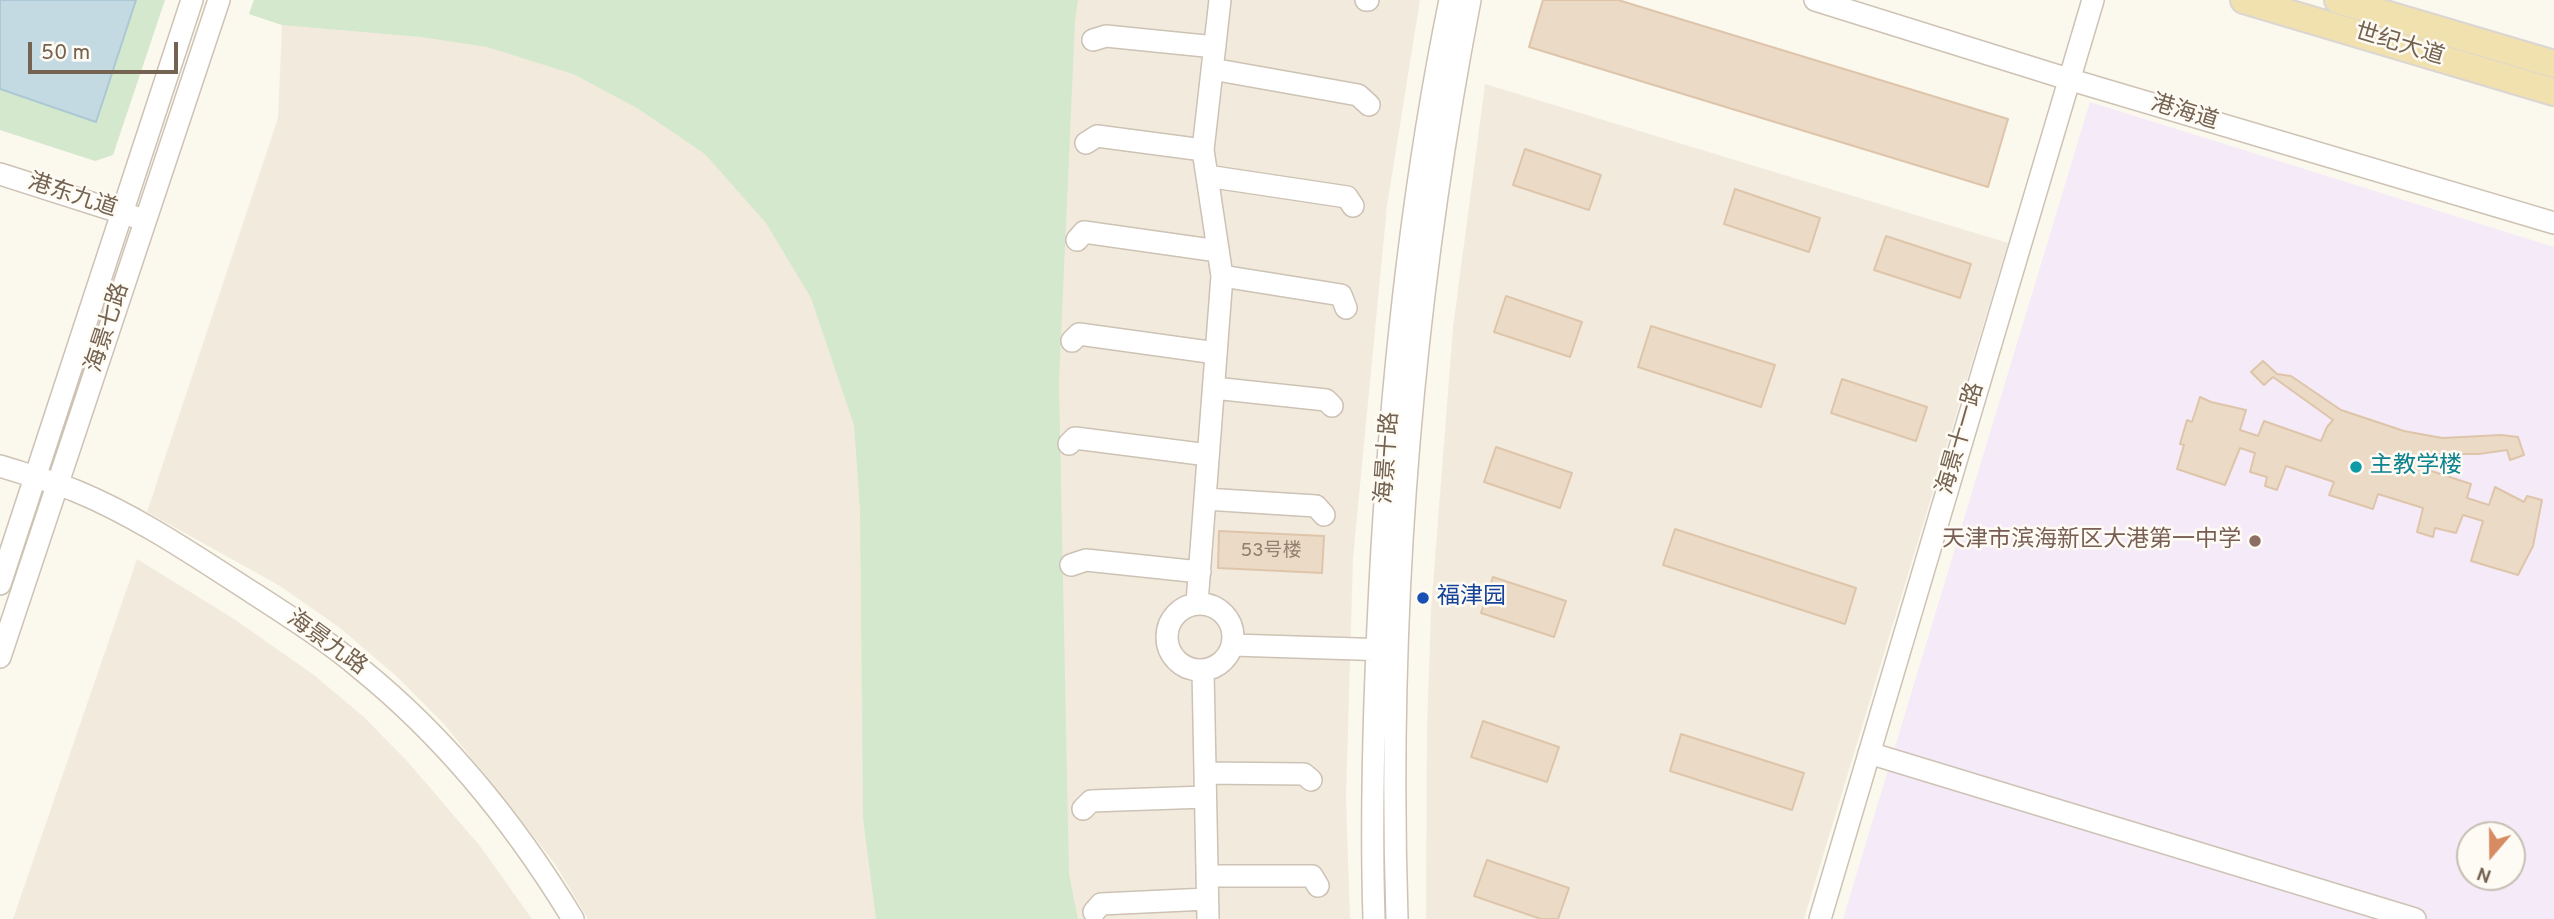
<!DOCTYPE html>
<html>
<head>
<meta charset="utf-8">
<style>
	body { margin:0 }
	#map { position:relative; width:2554px; height:919px; overflow:hidden; background:#fbf8ee; font-family:Overpass,sans-serif }
	canvas { display:block }
	.north { position:absolute; left:2456px; top:821px; width:70px; height:70px; box-sizing:border-box; background:#fefbf4; border:2px solid #c7beb3; border-radius:50%; rotate:200deg; font-size:19px; font-weight:700; line-height:28px; text-align:center; color:#756352 }
	.north::after { content:''; display:block; margin:auto; width:24px; height:32px; background:#d68b62; clip-path:polygon(50% 0,100% 100%,50% 72%,0 100%) }
	.scale { position:absolute; left:28px; top:42px; width:150px; height:32px; box-sizing:border-box; border:4px solid #756352; border-top:0; padding-left:9px; font-size:21px; line-height:24px; white-space:nowrap; color:#756352; -webkit-text-stroke:5px #fefbf4; paint-order:stroke }
</style>
</head>
<body>
<div id="map">
<canvas width="2554" height="919"></canvas>
<div class="north">N</div>
<div class="scale">50 m</div>
</div>
<script>
const ctx = document.querySelector('canvas').getContext('2d');
ctx.lineJoin = 'round';
function paint(path, color) { ctx.fillStyle = color; ctx.fill(path, 'evenodd'); }
function trace(path, color, width, dash) { ctx.strokeStyle = color; ctx.lineWidth = width; ctx.lineCap = dash ? 'butt' : 'round'; ctx.setLineDash(dash || []); ctx.stroke(path); }
function write(font, color, halo, rows, align = 'center') {
  ctx.font = font + ' Overpass,"Noto Sans SC",sans-serif'; ctx.lineWidth = 5; ctx.setLineDash([]); ctx.textBaseline = 'middle'; ctx.strokeStyle = halo; ctx.fillStyle = color; for (const [text, x, y, turn = 0] of rows) {
    ctx.save(); ctx.translate(x, y); ctx.rotate((+turn || 0) * Math.PI / 180); ctx.textAlign = isNaN(turn) ? turn : align; if (halo) ctx.strokeText(text, 0, 0); ctx.fillText(text, 0, 0); ctx.restore();
  }
}
paint(new Path2D(`
	M254 0H1420L1387 206 1353 558 1346 797 1350 919H588L555 864 498 791 444 724 395 675 340 628 280 586 147 512 278 118 282 25 249 14Z
	M1485 84 2008 243 1804 919H1426L1427 732 1431 610 1453 328Z
	M137 559 234 619 314 675 364 717 408 762 480 846 532 919H13Z`), '#f2ebdd');
paint(new Path2D(`
	M2090 102 2554 247V919H1843ZM2470 835H2512V877H2470Z`), '#f5eaf8');
paint(new Path2D(`
	M0 0H165L113 155 95 161 0 130Z
	M254 0H1078L1075 22 1059 382 1069 874 1078 919H876L863 818 860 509 854 425 811 298 766 223 705 154 637 108 573 74 487 47 421 37 282 25 249 14Z`), '#d4e8cd');
const water = new Path2D(`
	M0 0H136L96 122 0 89Z`);
paint(water, '#c4dae3');
trace(water, '#abc8d4', 2);
const building = new Path2D(`
	M1543 0H1618L2008 119 1988 187 1529 47Z
	M1525 149 1601 175 1589 210 1513 185Z
	M1735 189 1820 218 1809 252 1724 224Z
	M1886 236 1971 264 1960 298 1874 270Z
	M1506 296 1582 322 1570 357 1494 332Z
	M1651 326 1775 365 1761 407 1638 367Z
	M2263 361 2277 374 2291 376 2341 410 2404 431 2442 438 2501 435 2518 437 2524 455 2510 460 2507 450 2479 454H2428L2416 466 2471 484 2467 498 2489 505 2495 487 2524 502 2527 496 2542 500 2533 546 2518 575 2471 561 2483 521 2463 515 2456 533 2435 528 2433 537 2417 532 2423 508 2378 494 2373 509 2329 495 2334 482 2286 466 2277 490 2265 486 2267 477 2250 472 2255 453 2240 448 2225 485 2177 469 2184 445 2180 444 2187 420 2192 422 2200 397 2211 402 2246 410 2240 430 2258 436 2264 421 2321 441 2327 427 2333 420 2273 377 2264 385 2251 372Z
	M1842 379 1927 407 1916 441 1831 413Z
	M1496 447 1572 473 1560 508 1484 482Z
	M1675 529 1856 588 1845 624 1663 565Z
	M1219 531 1324 536 1322 573 1218 568Z
	M1493 577 1566 601 1554 637 1481 613Z
	M1483 721 1559 747 1547 782 1471 757Z
	M1681 734 1804 773 1792 810 1670 771Z
	M1487 860 1569 888 1558 919H1541L1474 896Z`);
paint(building, '#ebdac6');
trace(building, '#dec5aa', 2);
const minor = new Path2D(`
	M1366 0H1368
	M1815 0 2068 79 2554 223
	M1093 40 1106 36 1215 47
	M1212 69 1358 95 1369 105
	M1086 143 1097 136 1203 150
	M0 174 135 217
	M1207 176 1347 197 1353 206
	M1077 240 1084 232 1218 251
	M1222 276 1341 295 1346 308
	M1072 341 1079 334 1216 353
	M1214 388 1326 400 1332 406
	M1069 444 1075 438 1208 455
	M0 466C25 474 51 481 76 491 132 514 185 549 236 582 279 610 323 637 362 670 448 740 516 825 573 919
	M1205 499 1316 506 1324 515
	M1071 565 1086 560 1200 572
	M0 584 192 0
	M1197 603 1222 276 1203 150 1220 0
	M1167 637a33 33 0 1 1 66 0a33 33 0 1 1-66 0Z
	M1233 645 1389 650
	M0 657 219 0
	M1203 671 1208 919
	M1869 753 2415 919
	M1205 773 1304 774 1311 780
	M1083 809 1091 801 1205 797
	M1207 876H1312L1318 886
	M1094 912 1101 904 1207 899
	M1374 919C1370 795 1375 671 1382 548 1393 364 1413 180 1450 0
	M1397 919C1387 612 1412 301 1470 0
	M1820 919 2093 0`);
const major = new Path2D(`
	M2244 0 2554 92
	M2338 0 2554 64`);
trace(minor, '#cdc2b4', 24);
trace(major, '#dbd6d2', 30);
trace(minor, '#fff', 21);
trace(major, '#f1e1af', 26);
for (const [x, y, r, color] of [
	[2356,467,7,"#0f9aa8"],
	[2255,541,7,"#8d6e63"],
	[1423,598,7,"#1a4fb4"]
]) { const dot = new Path2D(); dot.arc(x, y, r, 0, 2 * Math.PI); ctx.fillStyle = color; ctx.fill(dot); trace(dot, '#fefbf4', 2.5); }
write('19px', '#92816f', null, [
	["53号楼",1271,552]
]);
write('23px', '#756352', '#fefbf4', [
	["世纪大道",2399,46,17],
	["港海道",2184,114,17],
	["港东九道",72,197,18],
	["海景七路",109,328,-72],
	["海景十一路",1962,439,-74],
	["海景十路",1389,458,-86],
	["海景九路",326,644,36]
]);
write('23px', '#0d838f', '#fefbf4', [
	["主教学楼",2370,467]
], 'left');
write('23px', '#785e54', '#fefbf4', [
	["天津市滨海新区大港第一中学",2241,541]
], 'right');
write('23px', '#164399', '#fefbf4', [
	["福津园",1437,598]
], 'left');
</script>
</body>
</html>
